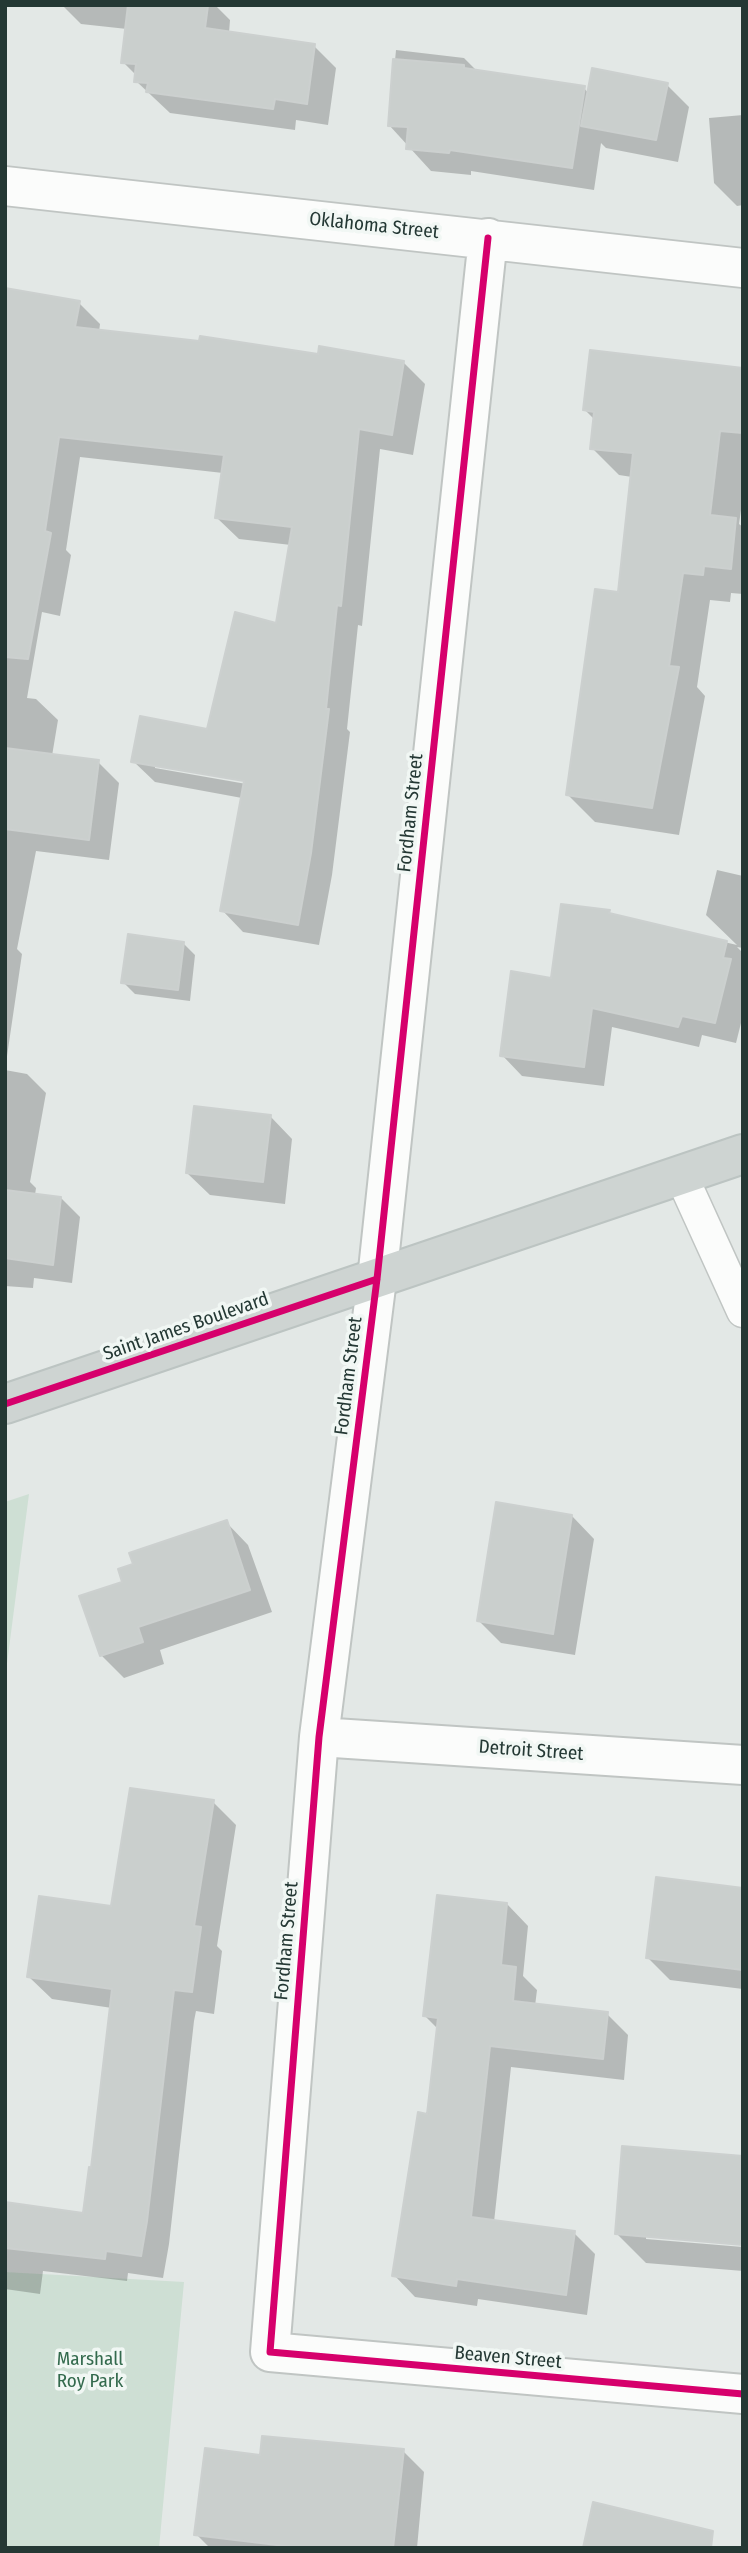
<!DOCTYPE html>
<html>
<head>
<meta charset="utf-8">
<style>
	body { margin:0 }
	#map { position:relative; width:748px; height:2553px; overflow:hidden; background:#e3e8e6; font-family:"Fira Sans Condensed",sans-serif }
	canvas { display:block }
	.frame { position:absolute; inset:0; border:7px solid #243834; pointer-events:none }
</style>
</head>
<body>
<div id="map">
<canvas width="748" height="2553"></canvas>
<div class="frame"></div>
</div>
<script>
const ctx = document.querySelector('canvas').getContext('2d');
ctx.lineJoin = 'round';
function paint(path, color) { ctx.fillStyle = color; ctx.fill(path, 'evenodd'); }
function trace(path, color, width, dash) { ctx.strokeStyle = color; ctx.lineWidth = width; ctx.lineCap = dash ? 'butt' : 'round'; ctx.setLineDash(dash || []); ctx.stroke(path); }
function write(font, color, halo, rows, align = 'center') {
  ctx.font = font + ' "Fira Sans Condensed",sans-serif'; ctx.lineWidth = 7; ctx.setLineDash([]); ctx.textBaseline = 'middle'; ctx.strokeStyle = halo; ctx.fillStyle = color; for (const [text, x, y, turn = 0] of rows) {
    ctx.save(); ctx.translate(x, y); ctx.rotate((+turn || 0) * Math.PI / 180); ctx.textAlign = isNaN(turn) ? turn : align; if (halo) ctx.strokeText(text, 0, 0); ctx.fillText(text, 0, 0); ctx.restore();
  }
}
paint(new Path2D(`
	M29 1494 5 1679V1502Z
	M5 2272 184 2282 159 2548H5Z`), '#cedfd4');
paint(new Path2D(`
	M62 5H215L230 20 229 33 314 46 336 68 328 125 296 120 295 130 170 113 136 81V75L123 62 127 29 81 24Z
	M396 50 464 58 478 72 584 88 589 94 667 85 689 107 678 162 606 148 601 143 594 190 471 171V175L431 171 389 125Z
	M743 115V205L737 206 714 183 709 118Z
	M5 290 79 303 100 324 99 332 319 356 404 363 425 384 413 455 380 449 362 626 358 625 347 729 350 732 332 875 319 945 243 932 222 910 242 798 155 782 133 761 208 731 277 625 291 545 239 539 217 518 223 473 80 457 66 550 71 555 60 616 42 612 27 698 36 699 58 720 52 756 98 762 119 783 109 860 36 851 17 949 22 954 6 1063ZM155 764 253 781 252 785 155 768Z
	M743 369V496L739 524 743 527V594L731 593 730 602 710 600 697 687 705 696 679 835 595 822 567 794 619 594 632 477 619 475 592 448 595 420 585 410Z
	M717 870 743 876V948L737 947 743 953V1015L736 1043 702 1035 699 1047 612 1027 604 1086 522 1076 502 1055 553 980 609 912 613 916 737 945 706 915Z
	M183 943 195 955 190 1001 135 994 123 982Z
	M5 1070 27 1074 46 1093 30 1182 36 1188 35 1195 61 1198 80 1217 72 1283 34 1278 33 1288 5 1286Z
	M270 1116 292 1139 285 1204 210 1195 187 1173Z
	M572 1516 594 1539 575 1655 501 1643 479 1621Z
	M226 1522 248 1545 272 1612 160 1650 164 1664 124 1678 101 1655Z
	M213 1802 236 1825 217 1946 222 1951 214 2014 196 2011 194 2021 169 2244 163 2278 128 2273 127 2281 43 2271 40 2294 5 2289V2203L84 2215 93 2170 112 2008 52 1999 29 1977 112 1908Z
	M743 1890V1989L670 1980 648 1958Z
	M507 1904 528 1926 523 1976 537 1990 535 2006 607 2014 628 2035 624 2080 511 2067 494 2222 574 2233 595 2254 587 2315 478 2299 477 2306 415 2297 394 2275 428 2116 438 2029 425 2016Z
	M617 2234 646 2235V2239L743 2247V2271L646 2263Z
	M403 2451 424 2472 417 2548H210L196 2534 261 2457Z`), '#0003');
const building = new Path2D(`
	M128 5H208L205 28 315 44 307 104 275 99 273 109 146 92 148 83 134 82 136 64 121 63Z
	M393 59 464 65V68L585 86 572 168 450 150 449 153 406 149 408 127 388 126Z
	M592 68 668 83 656 140 581 126Z
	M5 288 80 301 75 327 199 341 200 336 318 354 319 346 404 361 392 435 359 429 341 606 337 605 326 709H329L311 853 298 925 220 911 244 781 131 762 140 716 207 729 235 612 276 623 292 527 215 518 224 455 59 437 45 531 51 533 28 659 5 657Z
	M590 350 743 368V433L720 431 710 515 736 518 731 569 704 566 703 575 683 573 669 666 679 667 652 808 566 795 595 589 618 592 633 453 590 449 594 412 583 410Z
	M5 748 99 760 89 840 5 829Z
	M561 904 610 910 609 913 727 941 723 958 731 959 715 1023 682 1016 678 1027 592 1008 584 1067 500 1056 511 971 551 978Z
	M128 934 184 942 178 990 121 983Z
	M194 1106 271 1115 263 1182 186 1173Z
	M5 1190 61 1197 53 1265 5 1258Z
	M496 1502 572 1515 553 1634 477 1621Z
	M227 1520 250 1590 138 1627 143 1642 100 1656 79 1596 122 1582 118 1569 133 1564 129 1553Z
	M130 1788 214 1800 194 1926 201 1927 192 1992 174 1990 173 1998 147 2221 141 2256 106 2251 105 2259 5 2248V2202L83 2213 89 2167 91 2168 112 1989 27 1977 39 1896 111 1906Z
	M656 1877 743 1888V1970L646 1958Z
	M437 1895 507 1903 501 1965 516 1967 513 2001 608 2012 603 2059 490 2046 471 2217 575 2231 566 2295 457 2279 456 2286 392 2276 418 2112 427 2114 438 2018 423 2016Z
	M622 2146 743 2156V2245L615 2234Z
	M262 2436 404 2449 393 2548H302L194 2535 205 2448 260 2455Z
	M593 2502 713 2531 711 2548H583Z`);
paint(building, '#cacfcd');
trace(building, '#ccd0cf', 2);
const service = new Path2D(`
	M681 1175 743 1311`);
const minor = new Path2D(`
	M5 186 743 268
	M488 238 377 1279 319 1737 270 2352 743 2394
	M319 1737 743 1765`);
const primary = new Path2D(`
	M5 1404 743 1154`);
trace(service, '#c0c5c3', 35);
trace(minor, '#c0c5c3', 42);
trace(primary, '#bcc4c2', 42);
trace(service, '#fbfcfb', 32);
trace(minor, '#fbfcfb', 38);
trace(primary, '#ced4d2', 38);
trace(new Path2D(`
	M488 238 377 1279 319 1737 270 2352 743 2394
	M5 1404 377 1279`), '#d6006c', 7);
write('19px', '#243834', '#f1f7f4', [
	["Oklahoma Street",374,226,6],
	["Fordham Street",411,813,-84],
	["Saint James Boulevard",186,1327,-19],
	["Fordham Street",349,1376,-83],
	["Detroit Street",531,1751,4],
	["Fordham Street",287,1941,-85],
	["Beaven Street",508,2358,5]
]);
write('19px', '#336a4d', '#f1f7f4', [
	["Marshall",90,2360],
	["Roy Park",90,2382]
]);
</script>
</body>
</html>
